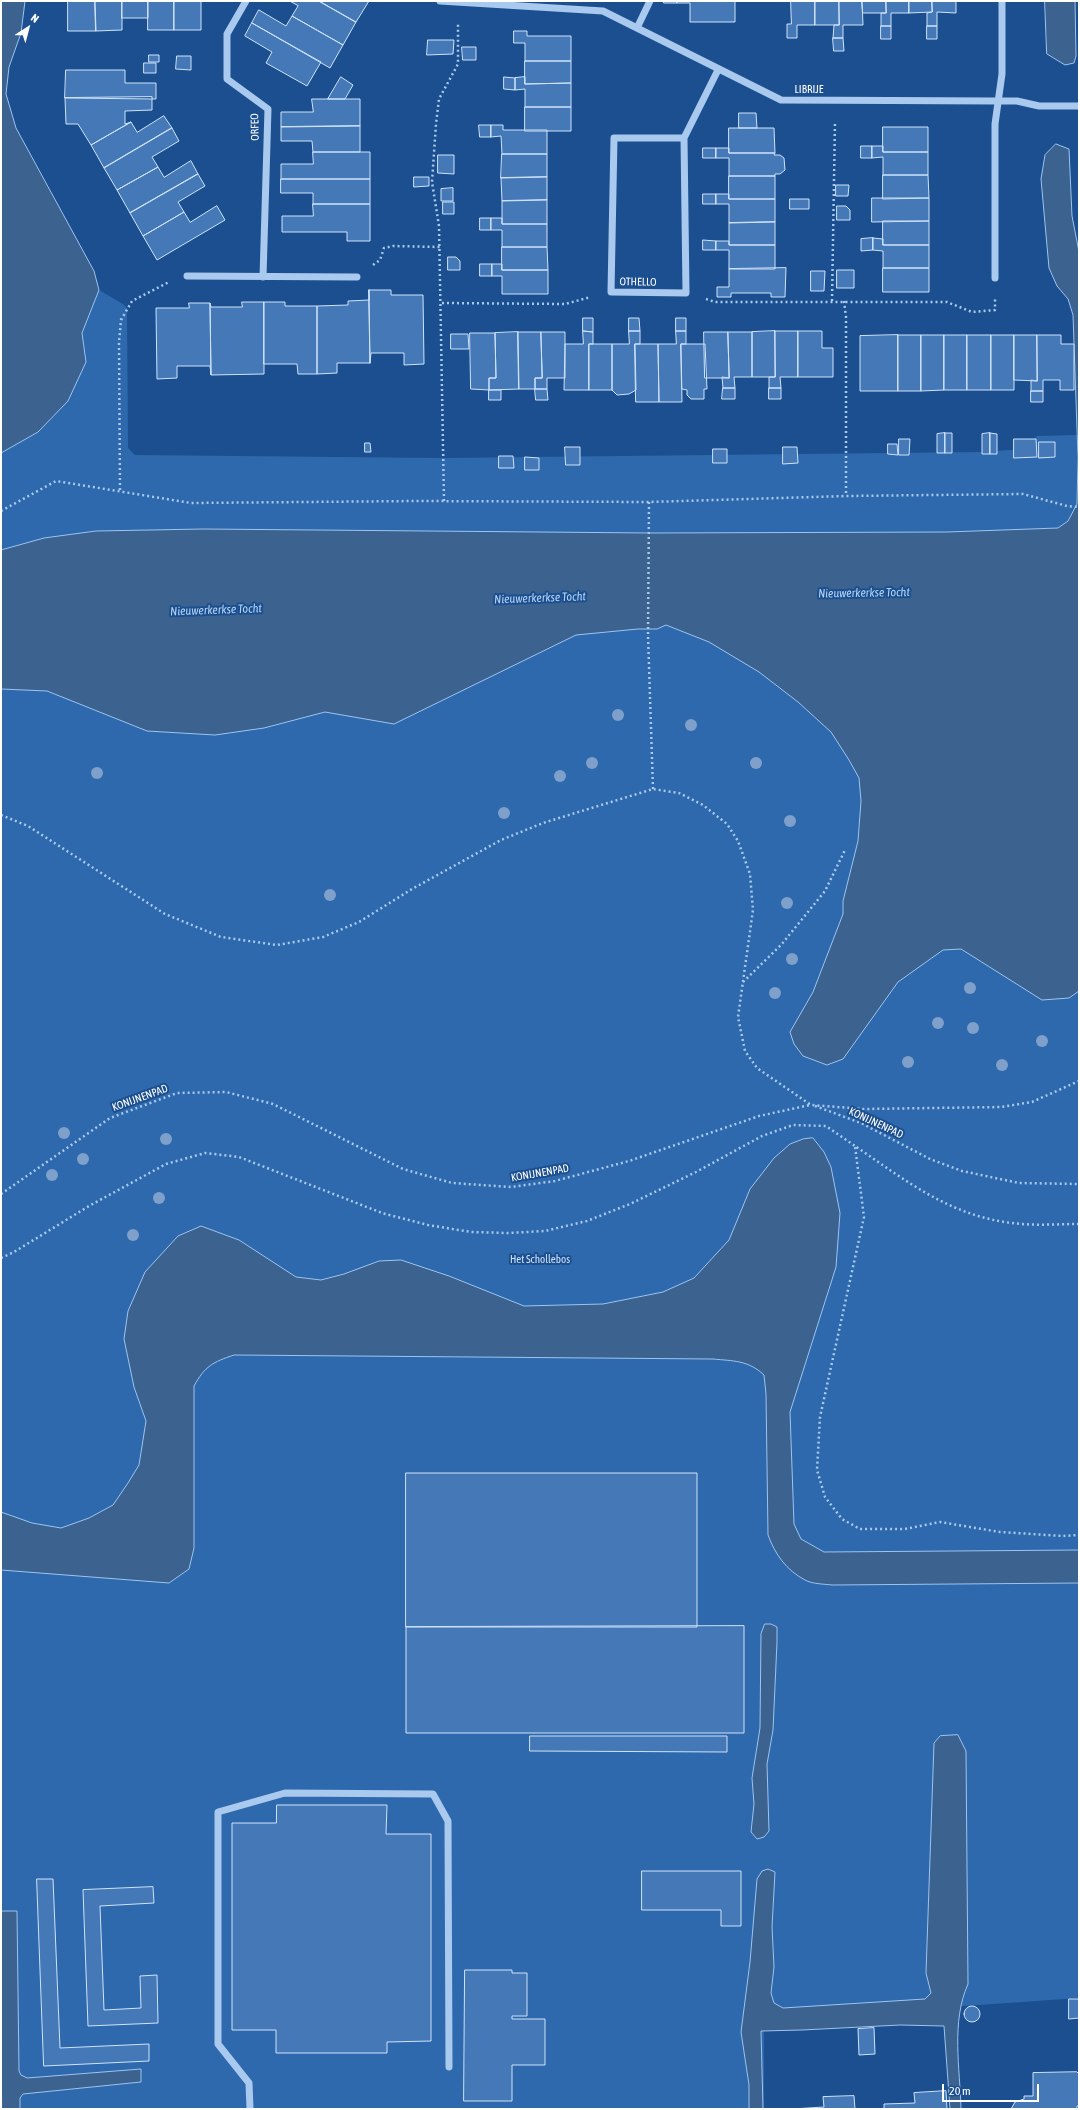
<!DOCTYPE html>
<html>
<head>
<meta charset="utf-8">
<style>
	body { margin:0 }
	#map { position:relative; width:1080px; height:2110px; overflow:hidden; background:#1b4f8f; font-family:"Asap Condensed",sans-serif }
	canvas { display:block }
	.frame { position:absolute; inset:0; border:2px solid #fff; pointer-events:none }
	.north { position:absolute; left:8px; top:8px; width:40px; height:40px; -webkit-text-stroke:3px #1b4f8f; paint-order:stroke; rotate:36deg; font-size:11px; font-weight:700; line-height:16px; text-align:center; color:#fff }
	.north::after { content:''; display:block; margin:auto; width:14px; height:18px; background:#fff; clip-path:polygon(50% 0,100% 100%,50% 72%,0 100%) }
	.scale { position:absolute; left:942px; top:2084px; width:97px; height:18px; box-sizing:border-box; border:2px solid #fff; border-top:0; padding-left:5px; font-size:12px; line-height:14px; white-space:nowrap; color:#fff; -webkit-text-stroke:3px #1b4f8f; paint-order:stroke }
</style>
</head>
<body>
<div id="map">
<canvas width="1080" height="2110"></canvas>
<div class="frame"></div>
<div class="north">N</div>
<div class="scale">20 m</div>
</div>
<script>
const ctx = document.querySelector('canvas').getContext('2d');
ctx.lineJoin = 'round';
function paint(path, color) { ctx.fillStyle = color; ctx.fill(path, 'evenodd'); }
function trace(path, color, width, dash) { ctx.strokeStyle = color; ctx.lineWidth = width; ctx.lineCap = dash ? 'butt' : 'round'; ctx.setLineDash(dash || []); ctx.stroke(path); }
function write(font, color, halo, rows, align = 'center') {
  ctx.font = font + ' "Asap Condensed",sans-serif'; ctx.lineWidth = 4; ctx.setLineDash([]); ctx.textBaseline = 'middle'; ctx.strokeStyle = halo; ctx.fillStyle = color; for (const [text, x, y, turn = 0] of rows) {
    ctx.save(); ctx.translate(x, y); ctx.rotate((+turn || 0) * Math.PI / 180); ctx.textAlign = isNaN(turn) ? turn : align; if (halo) ctx.strokeText(text, 0, 0); ctx.fillText(text, 0, 0); ctx.restore();
  }
}
paint(new Path2D(`
	M99 290 123 304 127 308 128 448 135 455 442 458 979 452 1026 449 1037 436 1077 435V504L1068 521 1079 522V1998L751 2021 753 2109H1V453L38 432 86 362 82 333Z
	M761 2031H764V2109H763Z`), '#2e69ad');
const water = new Path2D(`
	M1 1H25L21 33 9 67 6 94 16 128 94 271 99 290 82 333 86 362 68 401 38 432 1 453Z
	M1045 1H1075L1076 56 1074 63 1065 65 1047 54Z
	M1056 144 1069 149 1072 216 1079 252V991L1069 998 1042 1000 961 949 943 950 898 982 843 1059 827 1065 803 1056 794 1044 790 1032 813 992 843 914V901L858 841 861 801 859 778 849 760 831 732 798 702 759 672 709 642 666 625 657 629H638L576 635 394 724 325 712 264 728 215 735 147 731 47 691 1 689V550L44 538 96 531 203 529 651 533 947 532 1058 528 1068 521 1077 504 1078 458 1073 315 1068 299 1057 286 1049 268 1041 179 1045 155Z
	M813 1138 824 1152 831 1167 840 1213 836 1267 790 1412 794 1524 801 1539 824 1552 1079 1550V1583L832 1585C824 1584 812 1584 805 1580 786 1570 775 1554 768 1535L766 1394 764 1375C748 1360 733 1361 713 1359L234 1355C213 1362 205 1366 194 1386V1548L189 1569 169 1583 1 1570V1512L32 1523 61 1528 89 1518 113 1505 128 1483 139 1465 146 1421 134 1387 124 1339 128 1311 145 1272 178 1236 201 1226 239 1240 296 1277 321 1280 344 1274 379 1261 401 1260 449 1276 524 1306 603 1304 663 1292 694 1278 729 1240 750 1189 774 1158 790 1144 803 1139Z
	M765 1624H771L777 1627V1642L773 1730 767 1764 769 1831 764 1837 757 1839 751 1832 754 1804 752 1778 760 1728 761 1634Z
	M958 1735 966 1751 968 1984C951 2022 960 2068 961 2109H950L944 2026 900 2025 802 2030 761 2031 763 2109H749V2085L741 2032 750 1962 757 1879 762 1871 768 1869 775 1872 772 1927 774 1967 771 1993 774 2003 783 2008 925 1999 931 1993 926 1973 934 1743 940 1736Z
	M1 1911H17L19 2071 21 2075 27 2078 141 2069V2082L23 2094 20 2098V2109H2Z`);
paint(water, '#3c6290');
trace(water, '#9cc4f0', 1);
const building = new Path2D(`
	M68 1H95L96 31H68Z
	M95 1H122V30L96 31Z
	M122 1H148V18H122Z
	M148 1H174V30H148Z
	M174 1H201V30H174Z
	M290 1H319L356 22 343 45 292 16 298 6Z
	M319 1H369L356 22Z
	M663 1H677V3H664Z
	M677 1H735V22H690V3H677Z
	M791 1H815V25H797V38H787V24H791Z
	M815 1H839V25H815Z
	M839 1H862L863 25H843V38H833L834 25H839Z
	M862 1H886V13H863Z
	M886 1H909V13H891V26H881V13H886Z
	M909 1H932V12L909 13Z
	M932 1H956V13L937 12V26H927V13L932 12Z
	M259 10 286 26 292 16 343 45 330 68 252 23Z
	M252 23 321 62 307 86 266 63 272 52 245 36Z
	M881 26H891V39H881Z
	M927 26H937V39H927Z
	M514 31H527V36H571V61H525V43H514Z
	M833 38H843L844 51H834Z
	M428 40H454L453 54 427 55Z
	M462 47H476V60H463Z
	M149 55H159V62H149Z
	M177 56H191V70L176 69Z
	M525 61H571V83L525 84Z
	M144 63H156V73H144Z
	M66 70H125V83H156V99L65 98Z
	M341 77 353 85 345 99H328Z
	M504 77 515 78V90L504 89Z
	M525 77V84L571 83V107H525V89L515 90V78Z
	M152 97V110L125 111V124L131 122 91 145 78 124H66L65 98Z
	M312 99H360V126L281 127V112H313Z
	M525 107H571V131H525Z
	M739 113H756L757 128H739Z
	M164 116 172 128 104 168 91 145 131 122 137 132Z
	M479 125H491V137H480Z
	M491 125H503V130H547V154H502L501 136 491 137Z
	M360 126V152H313L312 141H281V127Z
	M883 127H928V152H883Z
	M172 128 179 141 152 157 158 167 117 190 104 168Z
	M729 128H774L775 153H729Z
	M861 146H872V158H861Z
	M872 146H883V152H928V175H883V157L872 158Z
	M703 148H716V158H703Z
	M716 148H729V153H775L774 155H780L784 158 785 170 780 174H775V176H729V158H716Z
	M313 152H370V179H281V164H313Z
	M502 154H547V177L501 178Z
	M438 155H454V174L438 173Z
	M191 161 198 174 130 213 117 190 158 167 164 177Z
	M198 174 205 186 178 202 184 212 143 236 130 213Z
	M883 175H928L929 198 883 199Z
	M729 176H775V199H729Z
	M414 177H429V186L414 187Z
	M547 177V200L502 201 501 178Z
	M281 179H370V204H313V193H281Z
	M836 185H849L848 196H836Z
	M453 188V201H441V189Z
	M703 194H716V204H703Z
	M716 194H729V199H775V222L729 223V204H716Z
	M872 198H929V221L872 222Z
	M790 199H809V209H790Z
	M547 200V224H502V201Z
	M443 202H454V214H443Z
	M313 204H370V241H347V232H282V216H313Z
	M217 206 225 220 157 260 143 236 184 212 190 222Z
	M837 206H846L850 210V220H837Z
	M480 218H491V230H480Z
	M491 218H502V224H547V247H502V230H491Z
	M883 221H929V245H883Z
	M775 222V245H729V223Z
	M873 238V250L861 251V239Z
	M873 238 883 239V245H929V268H883V251L873 250Z
	M703 240 716 241V250H703Z
	M716 241H729V245H775V269H729V250H716Z
	M502 247H547L548 270H502Z
	M448 257H456L460 261V270H448Z
	M480 264H492V276H480Z
	M492 264H502V270H548V294H502V276H492Z
	M786 268 785 297H771V293H731V297H717V287H729V269Z
	M883 268H929V292H883Z
	M837 270H854V288H837Z
	M811 271H825L824 291H811Z
	M369 290 370 363H337V373L317 374V306L348 305V301L369 300Z
	M369 290H391V295H423L424 364 404 365V353H371L370 363Z
	M242 302H264V374L211 375 210 303 211 307H242Z
	M264 302H285V306H317V374H298L297 364H264Z
	M189 303H210L211 375 210 366H177V378L157 379 156 308H189Z
	M583 318H593V332L583 331Z
	M629 318H639L640 331H629Z
	M676 318H686V331H676Z
	M583 331 593 332V344H589V390H564L565 344H583Z
	M629 331H640V344H635L636 390 629 394 617 395 612 390V344H629Z
	M676 331H686V344H681L682 402H659L658 344H676Z
	M775 331V377H752V332Z
	M775 331H798V377H780L781 388H769V377H775Z
	M798 331H822V348H833V377H798Z
	M518 332H541L542 378H535V389H519Z
	M518 332 519 389 489 390V378H496L495 333Z
	M541 332H565V378H547V389H535V378H542Z
	M704 332H728L729 378H705Z
	M728 332H752V377H734L735 388H723L722 377 729 378Z
	M470 333H495L496 378H489V390L471 389Z
	M451 334H468L469 349H451Z
	M898 335V391H860V336Z
	M898 335H921V391H898Z
	M921 335H944V390L921 391Z
	M944 335H967V390H944Z
	M967 335H991V390H967Z
	M991 335H1014V390H991Z
	M1014 335H1037V381L1014 380Z
	M1037 335H1061V344H1074V390H1060V380H1043V391H1031V380L1037 381Z
	M589 344H612V390H589Z
	M635 344H658L659 402H636Z
	M681 344H705L707 389H704V399H691L687 395V390L682 389Z
	M723 388H735V399H722Z
	M769 388H781V399H769Z
	M535 389H547L548 400H536Z
	M489 390H501V400H489Z
	M1031 391H1043V402H1031Z
	M945 433H952V453H945Z
	M945 433V453H937V434Z
	M990 433 997 434V454H990Z
	M990 433V454H982V434Z
	M899 439H910L909 455H899Z
	M1014 439H1036L1037 457 1014 458Z
	M1039 442H1055V457L1039 458Z
	M365 443H370L371 452H365Z
	M888 444H897L898 455 888 454Z
	M565 447H580V465H566Z
	M783 447H797L798 463 783 464Z
	M713 449H727V463H713Z
	M499 456H513L514 468H499Z
	M525 457 539 458V470H525Z
	M406 1473H697V1627H406Z
	M744 1626V1733H406V1627Z
	M530 1736H727V1752L530 1751Z
	M277 1805H387L386 1834H431V2041L387 2042V2053H276V2030H232V1823H276Z
	M642 1871H741V1926H721V1910H642Z
	M37 1879H53L60 2048 149 2044V2061L44 2066Z
	M153 1887 154 1903 100 1906 104 2010 141 2008 140 1976 157 1975 158 2023 88 2026 83 1890Z
	M465 1970H512V1973H527V2016H512V2019H545V2065H512V2101H464Z
	M1069 1999H1079V2018L1069 2019Z
	M964 2014a8 8 0 1 1 16 0a8 8 0 1 1-16 0Z
	M874 2028 875 2054 859 2055 858 2029Z
	M1077 2072 1079 2074V2106H1077V2109H1011L1015 2102 1024 2099V2096H1033V2073Z
	M946 2091 947 2109H884V2104L915 2103 914 2093Z
	M854 2096 855 2109H792L824 2107 823 2097Z`);
paint(building, '#4478b7');
trace(building, '#cfe3fa', 1);
trace(new Path2D(`
	M373 265 380 260 384 248 393 246 440 247
	M706 299 715 302H947L972 312 995 310V298
	M832 301 835 121
	M844 301 846 317V496
	M442 303 565 304 591 297
	M120 490 119 342 121 320 132 301 169 282
	M444 501 439 226 432 182 436 124 439 99 458 64V23
	M649 502 648 635 653 789
	M1 511 56 481 191 503 416 501 649 502 846 496 1023 494 1067 506 1079 507
	M1 815 28 826 165 914 221 937 277 945 323 937 359 922 412 889 501 840 543 823 653 789 679 793 703 805 727 824 738 841 750 874 753 910 738 1017 745 1051 757 1068 811 1105 864 1109 1001 1107 1032 1102 1079 1081
	M743 982 781 945 825 891 845 850
	M815 1106 861 1123 930 1159 962 1171 1019 1183 1079 1184
	M1 1194 110 1118 177 1093 226 1092 273 1104 403 1169 452 1183 511 1187 555 1181 629 1161 759 1116 810 1105
	M1079 1224C1057 1224 1034 1226 1012 1223 950 1216 905 1180 855 1146L864 1217 820 1417 817 1470 825 1497 842 1519 860 1529H905L940 1522 1000 1532 1063 1536 1079 1535
	M1 1258 14 1252 89 1206 166 1164 205 1153 239 1157 382 1213 428 1225 471 1232 508 1233 545 1231 587 1221 630 1204 696 1172 762 1136 793 1125 826 1126 855 1146`), '#a9c9ee', 2.5, [2, 3]);
trace(new Path2D(`
	M246 1 227 34V79L268 109 263 277
	M440 1 603 11 781 100 997 101H1017L1039 106H1079
	M637 28 650 1
	M684 138H614L611 292 686 293 684 138 718 70
	M187 276 357 277
	M995 278V124L1002 74V1
	M250 2109 249 2083 218 2044V1812L285 1793 433 1794 448 1821 449 2067`), '#a9c9ee', 7);
ctx.fillStyle = '#7ea0ca';
for (const [x, y] of [
	[618,715],
	[691,725],
	[592,763],
	[756,763],
	[97,773],
	[560,776],
	[504,813],
	[790,821],
	[330,895],
	[787,903],
	[792,959],
	[970,988],
	[775,993],
	[938,1023],
	[973,1028],
	[1042,1041],
	[908,1062],
	[1002,1065],
	[64,1133],
	[166,1139],
	[83,1159],
	[52,1175],
	[159,1198],
	[133,1235]
]) { ctx.beginPath(); ctx.arc(x, y, 6, 0, 2 * Math.PI); ctx.fill(); }
write('11px', '#fff', '#1b4f8f', [
	["LIBRIJE",809,90],
	["ORFEO",255,127,-91],
	["OTHELLO",638,282,1],
	["KONIJNENPAD",140,1098,-20],
	["KONIJNENPAD",876,1123,25],
	["KONIJNENPAD",540,1173,-10]
]);
write('11px', '#cfe3fa', '#1b4f8f', [
	["Het Schollebos",540,1260]
]);
write('italic 12px', '#b5d3f5', '#1b4f8f', [
	["Nieuwerkerkse Tocht",864,593,-1],
	["Nieuwerkerkse Tocht",540,598,-2],
	["Nieuwerkerkse Tocht",216,610,-2]
]);
</script>
</body>
</html>
